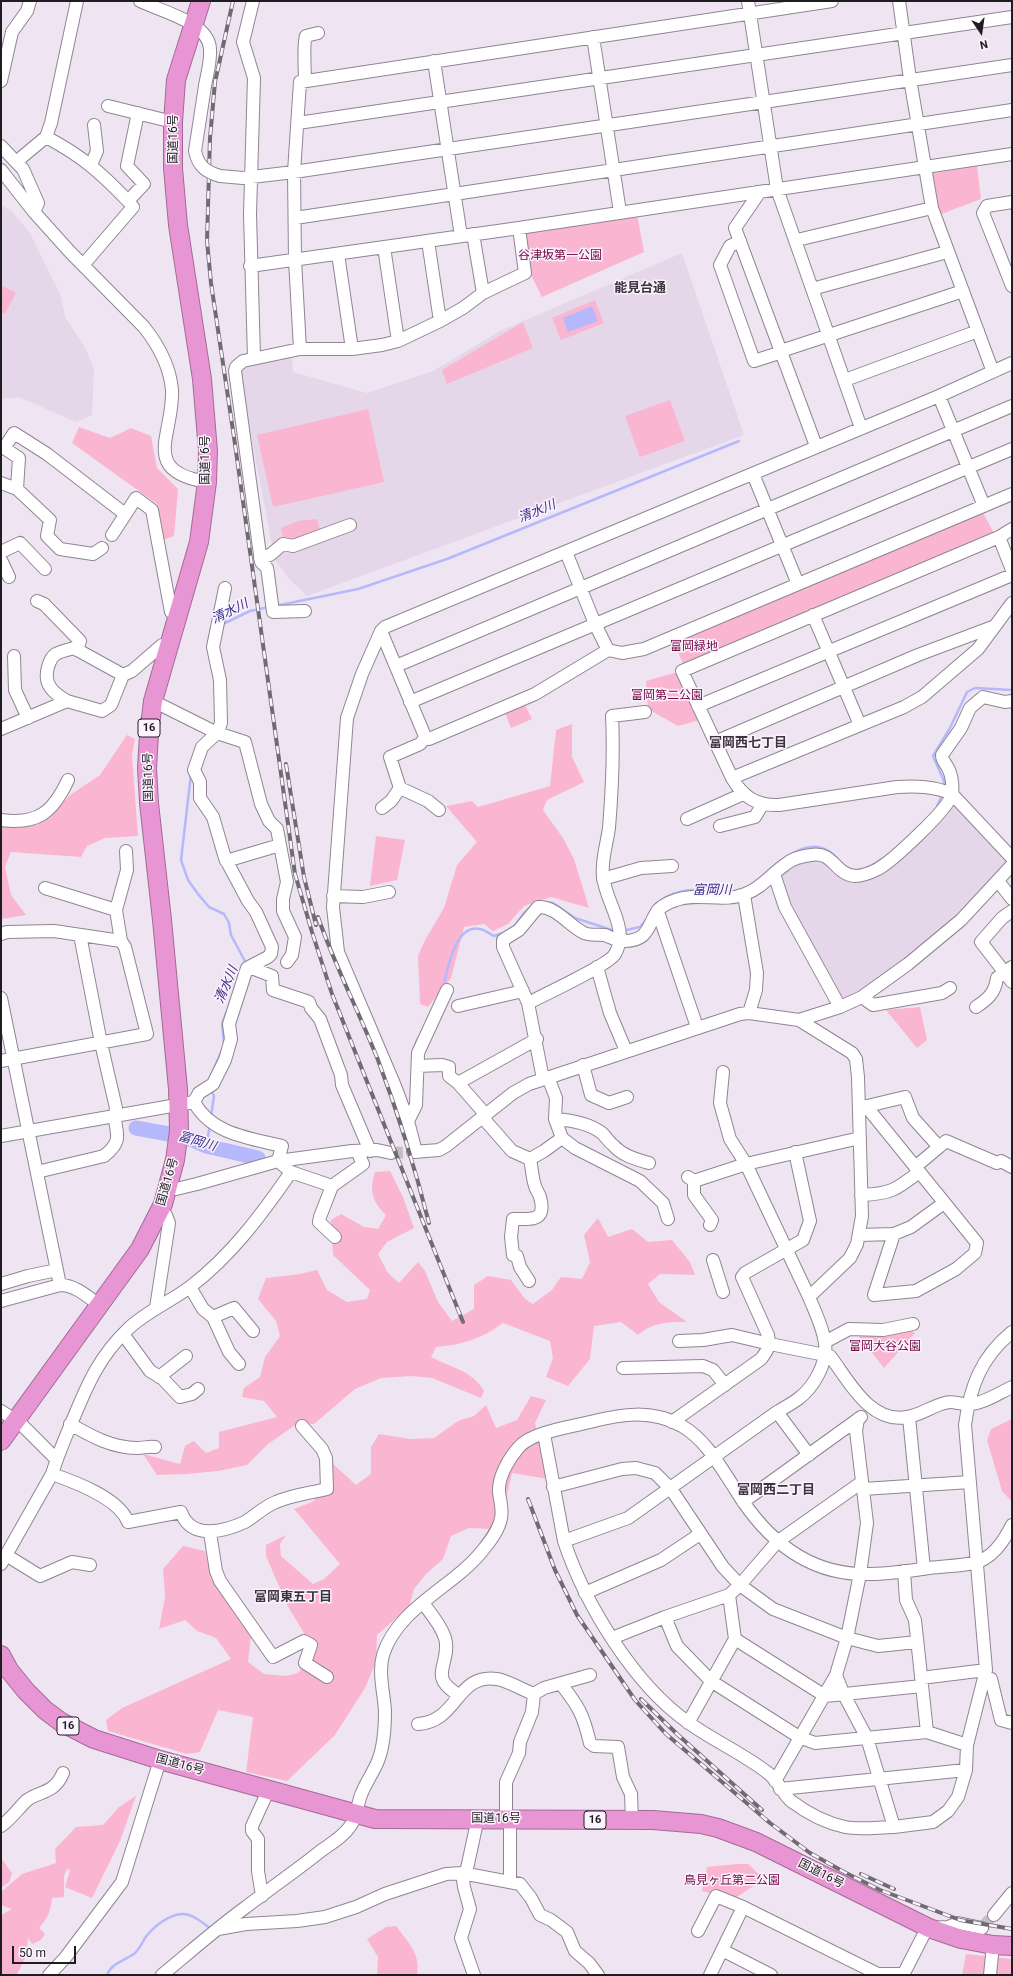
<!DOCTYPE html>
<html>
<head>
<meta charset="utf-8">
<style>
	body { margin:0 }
	#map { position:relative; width:1013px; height:1976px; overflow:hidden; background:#efe5f2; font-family:Roboto,sans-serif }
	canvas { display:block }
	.frame { position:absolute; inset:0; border:2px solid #201d21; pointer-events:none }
	.north { position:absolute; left:961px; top:12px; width:40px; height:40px; -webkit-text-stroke:3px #fbf3fd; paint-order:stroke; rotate:167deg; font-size:11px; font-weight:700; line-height:16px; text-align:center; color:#201d21 }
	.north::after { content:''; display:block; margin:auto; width:14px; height:18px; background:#201d21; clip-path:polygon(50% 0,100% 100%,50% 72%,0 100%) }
	.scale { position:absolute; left:12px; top:1946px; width:64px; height:18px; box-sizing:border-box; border:2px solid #201d21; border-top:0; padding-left:5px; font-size:12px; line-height:14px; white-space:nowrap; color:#201d21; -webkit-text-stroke:3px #fbf3fd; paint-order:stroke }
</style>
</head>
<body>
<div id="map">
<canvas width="1013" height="1976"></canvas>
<div class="frame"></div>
<div class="north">N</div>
<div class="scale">50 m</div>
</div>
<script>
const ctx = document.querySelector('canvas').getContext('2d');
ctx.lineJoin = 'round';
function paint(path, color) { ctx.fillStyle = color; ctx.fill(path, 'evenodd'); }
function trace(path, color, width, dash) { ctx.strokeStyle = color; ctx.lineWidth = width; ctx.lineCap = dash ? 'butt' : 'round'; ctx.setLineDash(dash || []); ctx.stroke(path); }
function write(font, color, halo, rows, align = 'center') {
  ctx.font = font + ' Roboto,"Noto Sans JP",sans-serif'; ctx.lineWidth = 3; ctx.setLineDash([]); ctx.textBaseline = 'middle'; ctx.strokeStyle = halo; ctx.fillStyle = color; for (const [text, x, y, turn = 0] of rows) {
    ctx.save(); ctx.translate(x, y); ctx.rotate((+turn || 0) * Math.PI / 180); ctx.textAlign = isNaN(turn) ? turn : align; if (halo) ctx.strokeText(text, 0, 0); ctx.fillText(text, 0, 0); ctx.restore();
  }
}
paint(new Path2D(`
	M1 205 12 211 30 233 61 296 65 317 85 347 94 369 92 415 76 422 19 397 1 399Z
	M682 253 744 435 307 596 288 578 275 560 240 380 244 367 292 357 293 372 367 393 433 371 500 331Z
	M955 803 1007 859V862L958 914 927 941 869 986 844 998 840 997 789 904 779 871 794 862 820 856 871 879Z`), '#e5d6e9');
paint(new Path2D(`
	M977 166 981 199 936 216 929 174Z
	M637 214 644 252 542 297 531 275 526 235 527 231Z
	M1 285 16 293 5 314 1 312Z
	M595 300 604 323 561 340 552 318Z
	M523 322 533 348 447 384 442 370Z
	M670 400 685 441 640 457 625 416Z
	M368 409 384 482 273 507 257 435Z
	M79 427 110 438 131 428 151 436 157 468 178 489 174 536 161 541 157 504 72 443Z
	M982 511 995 535 684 666 673 641Z
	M317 519 321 533 294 542 284 540 281 528 298 521Z
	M678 672 700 720 678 726 648 709 646 681Z
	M525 705 532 719 511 728 505 713Z
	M572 724V757L584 782 547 800 543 810 563 838 574 859 589 908 551 897 524 906 508 924 493 931 484 924 464 927 451 978 428 1007 420 1004 418 956 425 940 444 908 457 865 477 842 446 806 472 801 478 807 550 786 556 730Z
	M127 735 135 739 132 755 138 836 105 838 87 846 81 857 11 852 5 867 11 895 26 915 1 919V822H35L50 818 70 795 100 775Z
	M376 836 405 840 397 880 370 886Z
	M920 1007 927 1040 917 1048 886 1010Z
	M390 1171 403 1197 414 1228 387 1242 378 1254 388 1273 399 1283 418 1262 425 1271 438 1302 452 1321 474 1309V1285L488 1276 511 1280 525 1299 533 1304 552 1290 561 1277 582 1279 590 1262 584 1235 598 1218 608 1237 632 1229 648 1242 672 1240 690 1262 695 1275 660 1274 648 1284 659 1302 687 1322C668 1322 653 1322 638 1335L621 1322 594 1326 590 1359 568 1386 546 1377 553 1358 550 1341 503 1323C482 1339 461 1345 436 1347L431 1357C450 1367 473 1371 484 1391L481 1398 432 1378 411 1376 381 1378 355 1389 314 1424 298 1423 268 1444 247 1465 218 1471 187 1474 157 1475 143 1454 180 1464 185 1446 194 1441 206 1453 219 1448V1432L277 1417 264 1401 242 1397 244 1388 260 1377 265 1357 280 1336 276 1321 258 1299 266 1278 300 1274 317 1270 327 1290 347 1302 367 1299 370 1290 333 1255 331 1220 341 1214 364 1227 378 1229 386 1215C372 1201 369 1191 375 1172Z
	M908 1328 915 1333 884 1368 858 1335Z
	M531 1396 546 1400 535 1423 548 1479 512 1473 507 1495 491 1529 469 1528 451 1536 443 1559 426 1574 414 1589 409 1607 377 1635 376 1662 365 1688 335 1735 287 1781 246 1772 253 1717 218 1710 200 1752 187 1754 108 1731 106 1720 122 1708 231 1659 216 1638 197 1631 185 1620 159 1629 165 1597 163 1569 183 1546 205 1551 211 1576 251 1636 248 1662 264 1674 286 1676 298 1673 311 1657 307 1638 287 1605 266 1556V1545L286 1535 280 1544 281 1556 313 1584 324 1579 340 1564 294 1509 314 1501 321 1479 319 1460 331 1462 356 1485 371 1474V1447L379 1434 410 1439 434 1438 458 1421 474 1416 486 1405 496 1428 517 1420Z
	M1012 1419V1502L1002 1491 987 1440 991 1429Z
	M136 1796 120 1841 92 1898 65 1887 70 1870 67 1869 64 1876V1897L52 1898C51 1910 48 1918 39 1928L45 1934 41 1940 32 1944 28 1938 27 1954 17 1975H1V1915L12 1909 3 1906 1 1903V1892L22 1874 56 1863 55 1849 76 1827 103 1825 119 1807Z
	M1 1858 12 1873 9 1882 2 1887Z
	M737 1864H748L764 1879 734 1899 702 1891 707 1867Z
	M396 1926C408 1942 421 1954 417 1975H377L378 1957 367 1939 386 1927Z
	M966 1954 1012 1959V1975H962Z`), '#fab6d0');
paint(new Path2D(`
	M592 306 598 321 568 332 563 318Z`), '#b5b9fb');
trace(new Path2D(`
	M275 606 358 589 447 559 739 441
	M221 625 250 611 269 607
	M191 774 181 860 188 880 198 894 209 907 224 914 229 923 231 935 247 965
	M944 786V781L933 756 950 728 967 692 975 688 1012 690
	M936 809 942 795
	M869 867 888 855
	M750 886C773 869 811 824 839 861
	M545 902 553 903 575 918 615 931
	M655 905C671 891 688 888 708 891
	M513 928 524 913 534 904
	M622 931 640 927 645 921
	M443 988C447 971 455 923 480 929 485 930 490 934 494 936L503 933
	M224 1043 222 1024 226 1013
	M414 1048 417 1040 420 1036
	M208 1082 222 1050
	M211 1116 214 1096 211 1090
	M206 1146 210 1125
	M107 1975C112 1962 125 1961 135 1953 140 1948 142 1943 145 1938 153 1927 170 1913 184 1914 194 1915 203 1923 211 1929`), '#b5b9fb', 2.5);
trace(new Path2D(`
	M136 1128 174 1135 193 1140 206 1146 258 1158`), '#b5b9fb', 15);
trace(new Path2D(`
	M391 1153 413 1152
	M982 1928 994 1915`), '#c6bdc8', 12, [12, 6]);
const minor = new Path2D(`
	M140 1C160 11 209 22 210 49 211 61 207 74 205 86
	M253 1 243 42 254 78 250 214 254 358
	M748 1 777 189 861 428
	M899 1 910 79 932 208 993 372
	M593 37 620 212
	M434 61 461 236
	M1 81 12 32 27 11 30 1
	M305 81C305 73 303 42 306 36L318 33
	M108 106 173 122
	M298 123 1012 17
	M46 137C82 156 100 172 128 201L144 184 127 166 138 113
	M1 146 16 162 46 137 51 123 77 1
	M16 162 23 169 38 203 34 212
	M91 165 97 151 94 125
	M1 170 34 212 70 252 144 327C159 346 170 366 172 390 174 435 139 471 207 482
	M220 176 243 178 294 172 1012 65
	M757 192V196L735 228 816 446
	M1012 202 987 206 983 213 1012 286
	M295 218 1012 110
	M473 234 483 293
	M797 240 932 208
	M428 241 440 321
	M740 241 730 246 720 265 754 361 782 352
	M384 247 398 341
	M338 254 352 349
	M83 265 133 207 128 201
	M250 266 519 228
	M812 289 947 252
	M300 349 295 260 294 172 300 82 832 1
	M781 351 963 291
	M845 380 978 331
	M939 396 984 506
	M753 474 798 584
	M1 483 17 489 50 520 47 536 60 549 93 554 102 548
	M17 489 19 458 4 448 14 433 47 454 125 514
	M1012 529 999 537 682 671 732 778C743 797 757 806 779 805L897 787C916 786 934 786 952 794L1012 858
	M112 535 136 498 152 510 171 612 178 616
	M999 537 1012 570
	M1 552 20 543 45 569
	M566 552 595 624 608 650
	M260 558 270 555 283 544 293 546 350 525
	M1 560 9 577
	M37 601 44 604 80 641 77 650
	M305 611 273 612 268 574 267 568 261 562 235 371 236 367 243 361 300 349H352L382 345 398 341 440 321 463 308 483 293 525 273 519 228 1012 154
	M813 615 860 725
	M381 631 424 734 425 738 429 739 535 694 608 650 622 653 644 649 1012 494
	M14 656 15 690 28 718
	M396 666 1012 406
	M67 701 102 711 111 705 123 675
	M153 701 217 733 245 742 261 804 269 821 277 829 280 845 287 882 283 899V911L295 937 292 955 287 962
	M410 702 1012 449
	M698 706 1012 575
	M1 729 67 701C53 693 43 684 48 667 50 661 51 657 56 654 61 651 68 650 74 648L123 675 132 671 162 645 168 646
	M425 738 420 744 390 757 400 788 428 801 439 810
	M715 742 918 655 995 626
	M732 778 904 707 922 697 978 649 1012 603
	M382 808 391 801 400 788
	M687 819 743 794
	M1 820C38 825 53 812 68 780
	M720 826 755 817 762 805
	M226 861 280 845
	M774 874 785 907 840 1007
	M603 879 641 868 672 866
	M998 881 1012 899
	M45 888 116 910
	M744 895 757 973 756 990 749 1013
	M333 896 363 897 389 892
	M1012 911 1002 918 981 942 1012 982
	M658 912 697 1027
	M1 934 7 932 54 931 121 941 125 947 147 1034 1 1061
	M121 941 116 910 127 870 126 851
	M249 967 272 976 273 990 309 1002 311 1008 320 1019 341 1075 342 1085 370 1151
	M597 967 610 1013 626 1051
	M862 997 873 1005 942 993 950 988
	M1 998 60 1285
	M528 1003C542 996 610 964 615 954 630 928 605 902 603 876 601 861 607 843 609 828 612 791 614 753 612 716L645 712
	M458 1006 523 991
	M976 1007C988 999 995 993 997 978L1012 967
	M799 1020 840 1007 862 997 908 964 961 920 1012 865
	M583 1065 591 1095 609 1103 627 1097
	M418 1066 442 1065 449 1067V1076L458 1083 537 1039
	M723 1072 720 1103 730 1139 746 1164 809 1297
	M548 1077 556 1098 555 1119 562 1138 575 1148 640 1181 663 1203 668 1219
	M543 1079 528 1003 503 947V940L519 930 538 907C556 906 568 925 584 933 590 936 599 934 605 935 611 937 616 941 622 941 649 942 647 926 658 910 663 905 670 902 676 900 698 892 723 903 745 894 761 889 772 873 786 864 793 858 803 856 811 855 834 851 834 874 855 876 862 876 872 872 878 869 892 861 949 809 952 794 953 787 952 775 948 768 946 763 942 762 942 755L961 728 970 708 983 697 1005 702 1012 701
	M458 1083 486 1115
	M194 1102 199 1093 213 1084 225 1060 231 1039 229 1024 247 968 268 957 271 954 272 947 256 912 248 901 225 858 213 817 200 798V782L194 770 202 747 217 733 221 723 220 680 213 647 225 588
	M866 1106 977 1243 975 1253 956 1269 916 1291 874 1295 894 1234
	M859 1108 905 1097 913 1118 939 1147 915 1167
	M483 1118 512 1151 530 1159 544 1151 562 1138
	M555 1119C570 1120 590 1124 602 1133 606 1137 609 1142 613 1145 623 1156 635 1159 649 1163
	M408 1121 416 1105 418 1053 447 990
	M1 1136 194 1102C211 1134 249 1138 282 1146L278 1161 291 1172 332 1186
	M939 1147 946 1141 997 1163 1001 1161 1012 1167
	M413 1152 439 1150 446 1146 513 1093 529 1084 740 1014 749 1013 799 1020 852 1053 856 1059 858 1077 862 1216 857 1244 850 1258 809 1297C815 1312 823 1327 825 1343 828 1363 813 1388 798 1399 791 1404 784 1408 777 1412L628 1518 564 1541
	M416 1152 408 1121 395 1086 338 952 333 907 347 718 362 674 381 631 385 627 939 396 1012 363
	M37 1172 104 1156C128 1137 111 1131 116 1108L101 1043 80 935
	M688 1177 694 1181 746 1164 860 1138
	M694 1181V1195L712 1220 710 1225
	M168 1188 176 1189 197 1184 278 1161 352 1151 377 1150 391 1153
	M861 1195C890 1194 896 1190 919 1172
	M859 1235 894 1234 911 1227 944 1203
	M335 1237 319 1222 320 1217 332 1186 363 1164 357 1151
	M713 1260 723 1292
	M529 1281 520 1267 517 1256 513 1255 511 1237 513 1219C531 1219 547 1222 540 1197 539 1193 536 1190 535 1186 532 1177 532 1168 530 1159
	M1 1284 28 1276 57 1270
	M190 1287 203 1309 213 1317 234 1308 253 1331
	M1 1301 60 1285C75 1285 87 1296 99 1305
	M156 1308 169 1223 166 1215 160 1209
	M213 1317 229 1352 239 1364
	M123 1334 150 1371 162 1378 180 1397 192 1394 198 1389
	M679 1341 703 1340 732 1335 770 1344 830 1356C849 1381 870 1424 907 1417 921 1415 932 1406 945 1403 952 1400 961 1405 969 1404 983 1404 999 1393 1012 1387
	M825 1342 849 1329 883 1330 913 1324
	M623 1368 703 1366 713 1370 725 1385
	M159 1377 186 1356
	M1 1411 21 1424 56 1459
	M777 1412 809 1455
	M909 1417 924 1569
	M672 1422 761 1359C768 1350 770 1346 768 1335L742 1277 745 1273 803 1240 810 1221 795 1152
	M70 1424C91 1436 112 1448 137 1448 144 1448 149 1446 155 1447
	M544 1434 564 1541C585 1604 634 1685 689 1723 714 1741 744 1754 768 1773 778 1780 782 1793 791 1801 807 1813 826 1823 845 1827 860 1830 879 1827 894 1827
	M52 1474C75 1482 119 1498 128 1522L181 1512C191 1540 223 1532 245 1522 255 1516 265 1506 276 1502 292 1495 310 1493 327 1489L326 1458 322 1449 302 1426
	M553 1487 622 1469 636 1468 655 1473 671 1489 723 1567 740 1585 773 1609 847 1638 878 1646 917 1642
	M863 1489 970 1482
	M743 1502 861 1417
	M210 1533 216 1571 220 1581 273 1657 304 1641 311 1645 305 1663 327 1677
	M6 1555 40 1576 72 1562 90 1565
	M1 1564 52 1474C58 1454 66 1436 74 1417 88 1383 100 1356 127 1330 145 1312 170 1302 190 1287 231 1256 262 1214 291 1172
	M904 1571 906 1600 915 1620 927 1732 967 1745
	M585 1593 661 1560 700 1534
	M423 1603C431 1614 441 1625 445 1638 450 1655 438 1670 443 1680 445 1686 453 1691 458 1695
	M665 1617 677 1646 711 1681 799 1737 815 1743 927 1732
	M612 1638 665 1617 729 1595 740 1585 777 1542 862 1482
	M735 1639 825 1696 922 1686
	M836 1675 843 1693 867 1738 894 1827 933 1822 948 1811 958 1797 966 1770 967 1745 986 1670 965 1425C970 1387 981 1357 1012 1332
	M921 1678 986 1670
	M984 1679H991L1001 1720 1012 1723
	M561 1684C579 1707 583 1714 590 1743L594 1746 618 1747 623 1777 631 1794 632 1820
	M688 1723 735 1639 729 1595
	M418 1724C458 1722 456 1673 497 1679 509 1681 522 1690 534 1694L544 1688 590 1675
	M775 1781 836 1675 847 1638 860 1574 867 1523 856 1431 858 1419
	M780 1789 966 1770
	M506 1820V1782L519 1753 520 1742 532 1712 534 1694
	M1 1826C11 1819 17 1810 26 1801 37 1791 54 1795 63 1773
	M462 1873 464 1887 470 1909 461 1938 474 1975
	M466 1873 476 1827 475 1819
	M510 1882V1820
	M262 1896 258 1871V1839L252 1831V1826L269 1789
	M994 1915 1012 1893
	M218 1929 246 1924 297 1921 325 1917 356 1907 385 1894 446 1874 462 1873 520 1884 531 1898 540 1915 551 1920 567 1932 575 1951 589 1963 598 1975
	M698 1931 716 1896 743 1907 878 1974H903
	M722 1950 771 1975
	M49 1975 65 1958 122 1882 160 1760
	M162 1975C190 1952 217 1928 246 1907 271 1888 297 1870 322 1850 332 1843 344 1836 351 1825 357 1817 357 1805 361 1795 365 1784 373 1773 378 1761 384 1746 385 1728 385 1711 384 1693 378 1673 383 1655 398 1607 454 1587 483 1550 490 1541 499 1530 501 1518 503 1509 500 1501 499 1492 498 1477 509 1458 519 1447 532 1432 570 1427 590 1422 622 1414 651 1409 682 1426 706 1440 720 1466 735 1489 763 1535 803 1572 860 1574 883 1575 907 1571 929 1568 974 1563 990 1569 1012 1525
	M710 1975 743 1907
	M903 1975 924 1934 929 1928 948 1927 958 1923 982 1928
	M990 1975 993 1945`);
const highway = new Path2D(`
	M1 1441 140 1249 163 1204 175 1160 179 1131 178 1089 162 920 149 803 147 768 149 734 153 701 199 542 207 482 208 451 202 379 178 225 173 168V122L176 80 201 1
	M1 1655 9 1670 26 1691 45 1710 61 1722 94 1739 160 1760 375 1819 653 1820 701 1824 718 1828 756 1842 929 1928 961 1939 993 1945 1012 1946`);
trace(minor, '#8f8692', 14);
trace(highway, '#a26b95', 20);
trace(minor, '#fff', 12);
trace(highway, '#e895d4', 18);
const rail = new Path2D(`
	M233 1 215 82 210 138 207 241 211 283 235 444 295 874 312 932 332 994 463 1322
	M286 764 304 877 316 925
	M318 917C335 966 359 1012 378 1060 398 1113 415 1168 429 1223
	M528 1499 555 1570 577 1615 635 1700 666 1734 770 1823 810 1853 844 1872 880 1890 960 1920 1012 1929
	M641 1699 677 1734 762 1810
	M861 1874 894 1889`);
trace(rail, '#706a72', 4);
trace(rail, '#fbf3fd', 2.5, [8]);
const minorBridge = new Path2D(`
	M205 86 195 151C198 166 206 172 220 176`);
trace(minorBridge, '#8f8692', 14, []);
trace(minorBridge, '#fff', 12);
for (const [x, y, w] of [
	[149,728,22],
	[68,1726,22],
	[595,1820,22]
]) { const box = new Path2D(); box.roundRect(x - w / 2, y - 9, w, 18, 3); ctx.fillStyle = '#fbf3fd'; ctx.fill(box); trace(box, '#201d21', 1); }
write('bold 11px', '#201d21', null, [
	["16",149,728],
	["16",68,1726],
	["16",595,1820]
]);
write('12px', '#201d21', '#fbf3fd', [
	["国道16号",174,139,-90],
	["国道16号",206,460,-90],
	["国道16号",149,777,-91],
	["国道16号",168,1182,-74],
	["国道16号",180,1765,15],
	["国道16号",496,1819],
	["国道16号",821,1874,27]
]);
write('12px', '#750845', '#fbf3fd', [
	["谷津坂第一公園",560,256],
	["富岡緑地",694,647],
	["富岡第二公園",667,696],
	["富岡大谷公園",885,1347],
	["鳥見ヶ丘第二公園",732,1881]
]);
write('bold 13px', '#3c353f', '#fbf3fd', [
	["能見台通",640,289],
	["富岡西七丁目",748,744],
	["富岡西二丁目",776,1491],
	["富岡東五丁目",293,1598]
]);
write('italic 13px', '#372d88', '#fbf3fd', [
	["清水川",537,512,-22],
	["清水川",230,612,-26],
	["富岡川",712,891],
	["清水川",227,985,-67],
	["富岡川",197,1142,17]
]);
</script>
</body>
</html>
